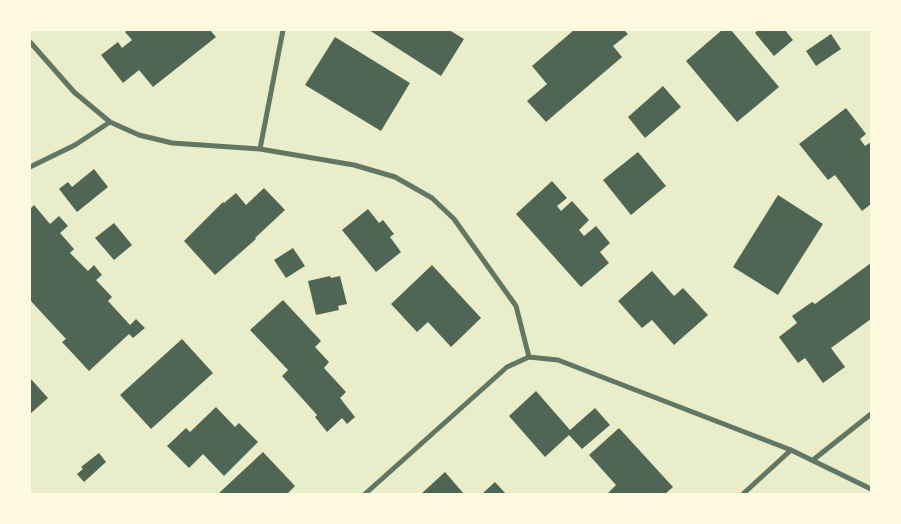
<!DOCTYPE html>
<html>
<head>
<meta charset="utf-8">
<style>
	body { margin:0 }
	#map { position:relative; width:901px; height:524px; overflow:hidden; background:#e9edc9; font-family:"Source Sans 3",sans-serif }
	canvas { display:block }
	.frame { position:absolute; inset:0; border:31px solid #fefae0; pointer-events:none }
</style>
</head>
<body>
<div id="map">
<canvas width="901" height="524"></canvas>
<div class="frame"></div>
</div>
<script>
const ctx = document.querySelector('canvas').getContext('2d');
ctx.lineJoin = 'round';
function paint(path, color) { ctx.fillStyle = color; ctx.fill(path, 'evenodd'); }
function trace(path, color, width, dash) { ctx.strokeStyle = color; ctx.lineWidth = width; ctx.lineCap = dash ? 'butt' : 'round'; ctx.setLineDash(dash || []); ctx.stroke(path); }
paint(new Path2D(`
	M128 30H210L216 37 153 87 139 70 123 83 101 55 118 42 122 48 132 40 125 32Z
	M369 30H449L464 39 441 76Z
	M574 30H624L628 34 613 46 622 57 546 122 527 101 547 84 532 66Z
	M722 30H731L779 87 737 122 686 61Z
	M758 30H785L793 40 774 56 755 33Z
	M831 34 841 49 816 66 806 51Z
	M335 37 410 83 381 131 305 85Z
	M663 86 681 107 645 138 628 117Z
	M846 108 866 134 860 139 865 146 871 142V204L862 211 835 175 828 180 799 144Z
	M638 152 666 186 631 215 603 180Z
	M94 169 108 187 77 212 59 189 68 182 72 187Z
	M552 181 567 198 557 206 561 211 572 201 589 220 579 230 584 236 596 226 610 243 600 252 609 263 581 287 516 214Z
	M264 188 285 210 255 238 256 239 215 275 184 241 223 202 224 203 236 193 246 205Z
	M778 195 823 224 778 295 733 267Z
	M34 205 50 224 59 216 68 226 60 233 74 249 70 253 88 271 94 265 102 275 96 280 112 297 108 301 130 325 136 319 145 328 133 338 129 334 89 371 62 342 66 339 30 300V209Z
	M368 209 379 223 383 220 394 234 390 237 401 252 376 272 342 230Z
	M114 223 132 245 114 260 95 238Z
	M293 248 305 266 286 278 274 260Z
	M871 263V319L831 348 845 367 823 383 805 358 798 363 779 337 797 323 792 316 812 302 815 304Z
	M432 265 481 318 451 347 428 322 417 332 391 304Z
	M652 271 674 296 683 288 708 315 674 345 652 320 642 328 618 301Z
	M330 276 331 278 340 276 347 304 338 306 339 310 316 315 308 281Z
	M283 300 321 341 315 347 329 362 324 368 346 392 340 398 355 417 347 424 342 418 327 432 315 417 317 415 282 376 288 370 250 330Z
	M182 339 213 373 151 429 120 395Z
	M30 378 48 398 30 414Z
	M536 391 570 430 595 408 610 425 582 449 569 435 545 457 509 416Z
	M216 407 235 427 239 423 258 442 224 476 203 454 189 468 167 446 186 428 190 432Z
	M619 428 673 487 665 494H607L616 485 589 455Z
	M263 452 295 486 287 494H218Z
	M99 453 106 462 84 482 77 474 83 469 81 467Z
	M445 472 464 494H421Z
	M495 482 506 494H482Z`), '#4f6655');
trace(new Path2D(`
	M30 42 74 92 110 122 139 135 172 143 260 149 354 165 395 177 432 198 454 219 516 306 529 357
	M260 149 283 30
	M30 167 75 145 110 122
	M813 460 871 414
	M365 494 507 367 529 357 558 360 791 450 871 489
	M743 494 791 450`), '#617663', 5);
</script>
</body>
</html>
